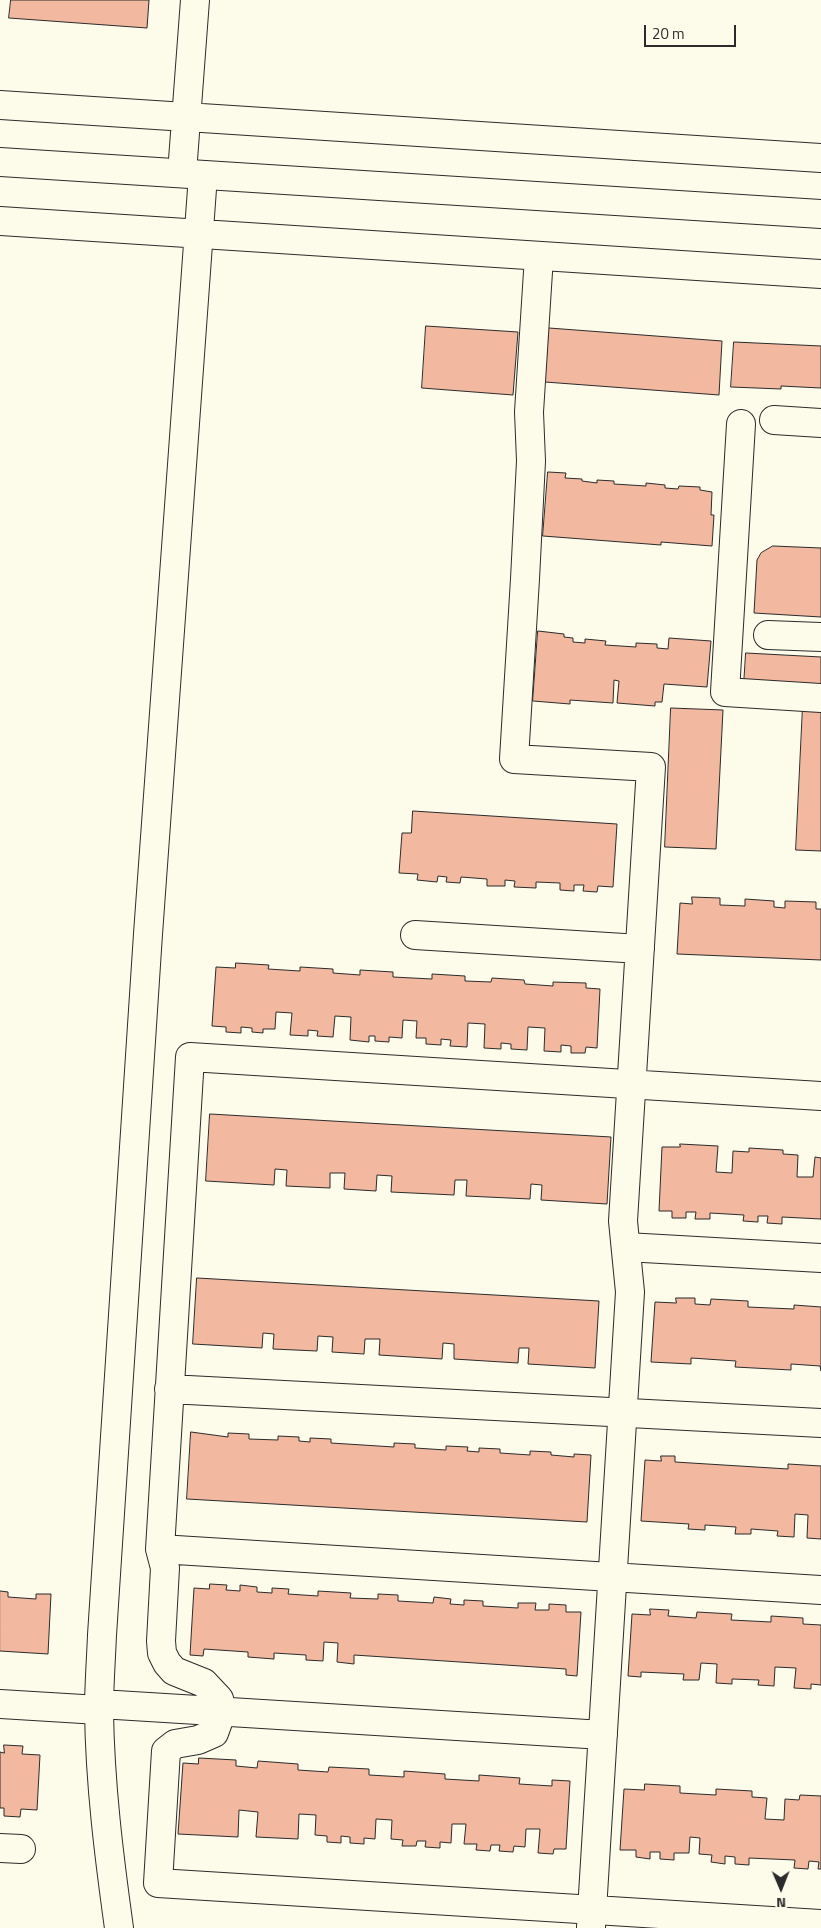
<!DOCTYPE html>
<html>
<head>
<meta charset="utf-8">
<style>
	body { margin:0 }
	#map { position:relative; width:821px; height:1928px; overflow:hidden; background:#fdfbea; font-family:"Titillium Web",sans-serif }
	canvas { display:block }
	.north { position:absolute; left:756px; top:1863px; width:50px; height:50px; -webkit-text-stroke:4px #fdfbea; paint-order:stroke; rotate:179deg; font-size:14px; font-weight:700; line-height:20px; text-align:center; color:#2b2b2b }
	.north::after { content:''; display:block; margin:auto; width:18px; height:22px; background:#2b2b2b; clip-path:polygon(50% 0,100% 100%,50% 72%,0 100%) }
	.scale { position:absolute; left:644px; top:25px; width:92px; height:22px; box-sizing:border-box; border:2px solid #2b2b2b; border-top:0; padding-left:6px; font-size:15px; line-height:18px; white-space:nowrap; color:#2b2b2b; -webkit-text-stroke:4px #fdfbea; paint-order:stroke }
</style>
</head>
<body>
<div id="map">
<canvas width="821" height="1928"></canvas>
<div class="north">N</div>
<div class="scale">20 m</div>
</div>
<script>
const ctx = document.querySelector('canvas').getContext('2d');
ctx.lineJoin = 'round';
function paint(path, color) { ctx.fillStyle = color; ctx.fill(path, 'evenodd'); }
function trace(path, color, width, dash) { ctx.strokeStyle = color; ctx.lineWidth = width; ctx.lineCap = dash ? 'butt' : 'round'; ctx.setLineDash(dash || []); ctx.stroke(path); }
const building = new Path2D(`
	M11 0H149L147 28 9 18Z
	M426 326 518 332 513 395 422 388Z
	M549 328 722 341 719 395 545 382Z
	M734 342 821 346V388L781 386V389L731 387Z
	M548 472 566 473 565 478 582 479V481L597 483V480L614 481V484L646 486V483L665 485V488L678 489 679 486 700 487V490L712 492 711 515H714L712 546 661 542V545L543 536Z
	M773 546 821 548V617L754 613 757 560 761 553Z
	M538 631 564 634V637L573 638V642L585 643V639L606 641 605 645 636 647V643L657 644V648L668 649 669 638 711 641 707 687 664 684 662 702H655V706L617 703 619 681 614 680 613 703 570 700V704L533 701Z
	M746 653 821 657V690L744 685Z
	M803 705 821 706V851L796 850Z
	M671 708 723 710 716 849 665 847Z
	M413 811 617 824 613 887 598 886 597 892 583 891 584 885H574V891L560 890V883L536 882V888L514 887 515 881 505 880V886H487V879L461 877 460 883 446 882 447 877 438 876 437 882 417 880 418 874 399 873 402 833H411Z
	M692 897 720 898V905L745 906V899L774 901V907L785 908V901L816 902V909H821V960L677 954 680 903 692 904Z
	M236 963 269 965 268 969 300 971V967L333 969V973L360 975V970L393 972V977L432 979V974L465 976V981L491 982 492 978 524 980 525 984 553 986V982L586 983V988L600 989 597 1048 586 1047 585 1053H571V1046L561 1045V1052L544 1051 545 1028 528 1027 527 1050 511 1049V1044L501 1043V1049L484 1048 485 1024 468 1023 467 1047 450 1046 451 1040 441 1039V1045L426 1044V1038H416L417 1021 403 1020 402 1038 389 1037V1042L375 1041V1036H369V1042L350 1040 351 1017 335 1016 333 1037 317 1036 318 1031 308 1030V1036L290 1035 292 1013 276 1012 275 1029H263V1033L252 1032V1028L241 1027V1033L226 1032V1027L212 1026 216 967 235 968Z
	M210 1114 611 1137 607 1204 541 1200 542 1185 531 1184 530 1199 466 1196 467 1180H455L454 1195 391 1192 392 1176 377 1175 376 1191 344 1189 345 1173H330V1188L286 1186 287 1170 275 1169 274 1185 206 1181Z
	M680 1144 718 1146 716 1172 732 1173 733 1151 749 1152V1148L783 1150V1154L798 1155 797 1177H813L815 1157 821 1158V1219L782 1217V1224L767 1223 768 1216H758V1222L743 1221 744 1215 710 1213V1219H695L696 1212H686V1218H672V1211H659L662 1147H680Z
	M197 1278 599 1301 595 1368 528 1364 529 1348H519L518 1363 454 1359V1344L443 1343 442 1359 379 1355 380 1339H365L364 1354 332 1352 333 1337 318 1336 317 1351 273 1349 274 1334 263 1333 262 1348 193 1344Z
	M676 1298H695V1304L710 1305 711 1299 748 1301V1307L794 1309V1305L821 1307V1371L820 1366 791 1364V1370L735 1367 736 1361 691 1358V1364L651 1362 655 1302 676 1303Z
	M191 1432 228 1437V1433L249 1434V1439L278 1440V1436L299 1437V1441L310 1442V1438L331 1439V1443L394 1447V1443L415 1444V1448L446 1450V1446L468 1447 467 1451 479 1452V1448L500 1449V1453L530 1455V1451L551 1452V1455L574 1457V1454L591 1455 587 1522 187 1499Z
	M661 1456H675V1462L788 1469V1464L821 1466V1539L807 1538 808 1515 795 1514 794 1537 777 1536 778 1531 751 1529V1534H735L736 1527 705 1525V1530L688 1529 689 1524 641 1521 645 1460 661 1461Z
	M210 1584 227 1585 226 1590 240 1591V1585L257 1587V1592L272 1593V1588L289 1589 288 1594 318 1596V1591L351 1593 350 1598 378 1599V1594L398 1595V1601L433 1603 434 1597 451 1599 450 1604 464 1605V1600L483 1601V1606L518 1608V1603H536L535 1610H549V1604L566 1605V1612H581L577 1676 566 1675V1669L354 1655V1664L337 1662 338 1643 324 1642 323 1661 306 1660V1655L274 1653V1659L248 1657V1652L204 1649 203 1656 190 1655 194 1588 209 1589Z
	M0 1591 8 1592V1597L36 1599V1594H51L48 1654 0 1651Z
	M650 1609 669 1610 668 1616 696 1618 697 1612 732 1614 731 1620 771 1622V1616L803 1618V1624L821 1625V1685L811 1684V1689L794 1688 796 1668 775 1667 774 1686 758 1685 759 1680 732 1679V1684L716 1683 717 1664 701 1663 699 1680H683L684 1674 641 1672V1677L628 1676 632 1614 650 1615Z
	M4 1745 23 1746 22 1754 40 1755 37 1810 21 1809 20 1817 4 1816V1808H0V1752L4 1753Z
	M199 1758 236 1760V1766L257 1768 258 1761 298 1764V1770L328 1772 329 1767 369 1769V1775L404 1777V1771L445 1774V1779L479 1781V1775L520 1778 519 1784 552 1786V1780L570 1781 566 1849H554L553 1854 538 1853 540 1829H526L525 1847 514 1846 513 1852 499 1851 500 1845H491L490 1851 476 1850 477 1844H464L466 1824H452L451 1843 440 1842V1848L425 1847 426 1841H417L416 1846H402L403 1840 391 1839 392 1820 376 1819 375 1839 364 1838V1844L350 1843V1837L341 1836V1843L327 1842V1836L315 1835 316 1815 299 1814 298 1839 256 1837 258 1812 239 1810 238 1837 178 1834 183 1763 198 1764Z
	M645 1784 680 1786V1793L716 1795V1789L752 1791V1797L767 1798 765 1819 784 1820 785 1799 799 1800 800 1795 821 1796V1869H818L819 1862 809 1861 808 1869 794 1868 795 1860 749 1858V1865L735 1864V1857L725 1856V1864L711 1862 712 1855 699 1854 700 1838 690 1837 689 1853H674V1860L660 1859V1852H650V1859L636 1857V1850H620L624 1789 644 1790Z`);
paint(building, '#f2b8a0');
trace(building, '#2b2b2b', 1);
const minor = new Path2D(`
	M0 105 821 158
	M182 173 195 0
	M0 221 821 274
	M539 256 529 412 531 461 525 579 514 759 651 767 623 1221 630 1292 591 1927
	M774 420 821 423
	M741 424 725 692 821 698
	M768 635 821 637
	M415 935 640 949
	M821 1096 190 1057 160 1549 165 1568 161 1641 162 1653 167 1663 174 1671 204 1683 219 1699 222 1711 214 1733 198 1740 175 1744 166 1751 158 1883 821 1924
	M626 1247 821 1258
	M169 1389 821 1423
	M160 1549 821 1590
	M0 1704 99 1710
	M100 1704 603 1735
	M0 1848 21 1849
	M119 1928C109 1856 100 1784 99 1711 99 1686 101 1660 102 1635L148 934 203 175`);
const major = new Path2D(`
	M0 162 821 214`);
trace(minor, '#2b2b2b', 30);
trace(major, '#2b2b2b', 30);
trace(minor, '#fdfbea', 28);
trace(major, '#fdfbea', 28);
</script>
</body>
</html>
